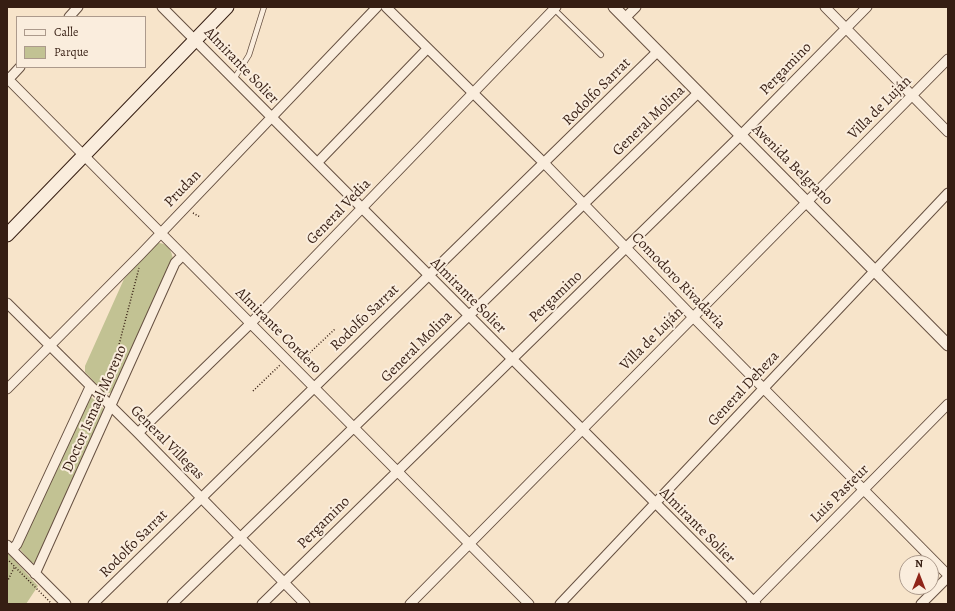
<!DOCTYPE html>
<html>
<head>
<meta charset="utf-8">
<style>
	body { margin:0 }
	#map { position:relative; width:955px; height:611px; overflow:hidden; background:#f7e4ca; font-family:Alegreya,serif }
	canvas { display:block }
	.frame { position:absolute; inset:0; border:8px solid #361e13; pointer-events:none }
	.legend { position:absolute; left:16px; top:16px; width:130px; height:52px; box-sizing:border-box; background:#faeddd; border:1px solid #ac9a8c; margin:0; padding:5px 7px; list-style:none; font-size:12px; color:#361e13 }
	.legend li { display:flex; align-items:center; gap:8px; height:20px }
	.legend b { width:20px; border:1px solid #ac9a8c }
	.north { position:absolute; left:899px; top:555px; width:40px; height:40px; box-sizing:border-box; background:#faeddd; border:1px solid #ac9a8c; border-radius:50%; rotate:0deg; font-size:11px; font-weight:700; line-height:16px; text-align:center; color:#361e13 }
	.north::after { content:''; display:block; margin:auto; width:14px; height:18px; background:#8f2418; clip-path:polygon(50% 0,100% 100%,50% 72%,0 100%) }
</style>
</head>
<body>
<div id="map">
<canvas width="955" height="611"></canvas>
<div class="frame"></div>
<ul class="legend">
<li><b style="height:5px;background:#faeddd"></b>Calle</li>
<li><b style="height:11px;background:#c2c293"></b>Parque</li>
</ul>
<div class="north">N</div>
</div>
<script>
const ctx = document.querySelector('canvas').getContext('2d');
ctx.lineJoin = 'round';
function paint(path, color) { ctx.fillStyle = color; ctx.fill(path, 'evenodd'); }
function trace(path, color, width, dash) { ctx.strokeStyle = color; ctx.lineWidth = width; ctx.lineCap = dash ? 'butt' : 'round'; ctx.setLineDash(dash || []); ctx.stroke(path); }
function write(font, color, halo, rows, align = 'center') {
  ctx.font = font + ' Alegreya,serif'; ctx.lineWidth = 4; ctx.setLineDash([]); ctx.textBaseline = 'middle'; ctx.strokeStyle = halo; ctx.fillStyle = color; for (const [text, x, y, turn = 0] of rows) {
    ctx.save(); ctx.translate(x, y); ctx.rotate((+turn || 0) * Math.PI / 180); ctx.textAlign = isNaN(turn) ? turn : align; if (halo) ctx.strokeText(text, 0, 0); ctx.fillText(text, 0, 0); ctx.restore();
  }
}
paint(new Path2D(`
	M156 243C167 242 172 250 173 260L115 389 110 393H105L85 372V366L124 279Z
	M91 397 103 408 104 412 38 561 34 563 31 562 19 548 87 399Z
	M7 552 38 586 26 604H7Z`), '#c2c293');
const service = new Path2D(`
	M554 9 601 55
	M234 79 249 55 264 7`);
const minor = new Path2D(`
	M162 7 756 604
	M386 7 545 164 693 317 948 575
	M825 7 948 132
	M69 17 78 7
	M625 18 636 7
	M7 78 529 604
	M7 81 20 67
	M317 163 427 49
	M7 303 138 433 305 604
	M7 389 140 255 377 7
	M138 433 251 323 556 7
	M7 545 66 604
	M12 550 17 544 90 387
	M35 574 175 263 182 256
	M93 604 657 52
	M172 604 698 93
	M262 604 741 135 867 7
	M410 604 948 59
	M560 604 948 193
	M751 604 948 404
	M921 604 948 577`);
const tertiary = new Path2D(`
	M614 7 948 345`);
const secondary = new Path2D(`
	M7 235 227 7`);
trace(service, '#665041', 6);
trace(minor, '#665041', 11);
trace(tertiary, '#665041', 13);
trace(secondary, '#361e13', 15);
trace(new Path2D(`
	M193 213 200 217
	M301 361 335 329
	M103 388 109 383 139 268
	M253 391 280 365
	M7 559 52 604
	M7 582 15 566`), '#361e13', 1.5, [1, 2]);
trace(service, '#faeddd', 4.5);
trace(minor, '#faeddd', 9);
trace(tertiary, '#faeddd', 11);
trace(secondary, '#faeddd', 13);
write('15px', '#361e13', '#faeddd', [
	["Almirante Solier",241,66,46],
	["Pergamino",786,69,-46],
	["Rodolfo Sarrat",597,92,-45],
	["Villa de Luján",880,108,-45],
	["General Molina",649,121,-44],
	["Avenida Belgrano",792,165,45],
	["Prudan",183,189,-46],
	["General Vedia",339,212,-46],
	["Comodoro Rivadavia",678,281,46],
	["Almirante Solier",468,296,45],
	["Pergamino",556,297,-44],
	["Rodolfo Sarrat",365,318,-44],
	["Almirante Cordero",278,331,45],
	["Villa de Luján",652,339,-45],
	["General Molina",417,347,-45],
	["General Deheza",744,389,-47],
	["Doctor Ismael Moreno",95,409,-66],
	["General Villegas",167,443,45],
	["Luis Pasteur",840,494,-45],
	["Pergamino",324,523,-45],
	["Almirante Solier",697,526,45],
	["Rodolfo Sarrat",134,544,-45]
]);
</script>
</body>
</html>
